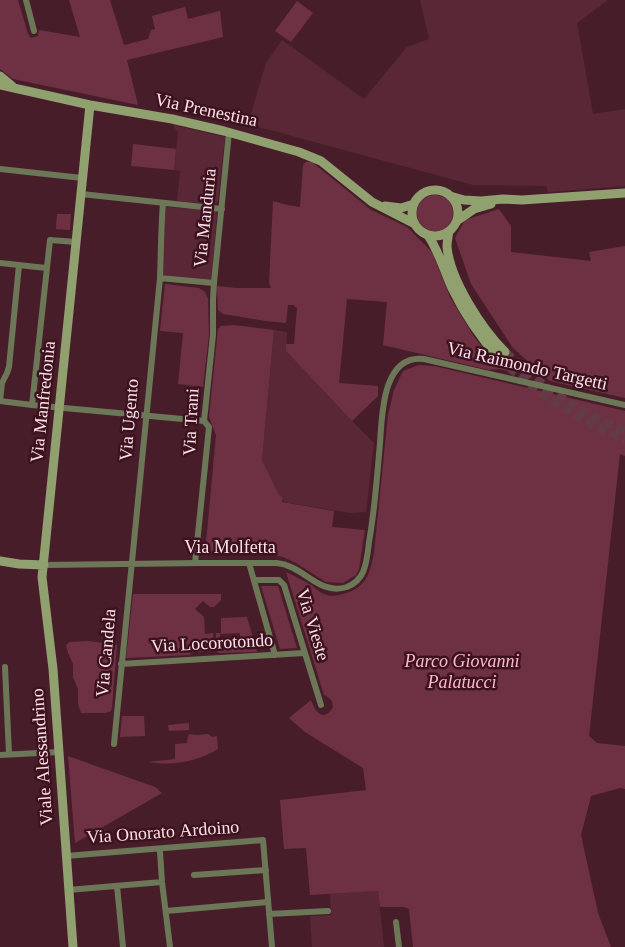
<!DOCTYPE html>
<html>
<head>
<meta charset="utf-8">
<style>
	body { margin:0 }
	canvas { display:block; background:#481d2a }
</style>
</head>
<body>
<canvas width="625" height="947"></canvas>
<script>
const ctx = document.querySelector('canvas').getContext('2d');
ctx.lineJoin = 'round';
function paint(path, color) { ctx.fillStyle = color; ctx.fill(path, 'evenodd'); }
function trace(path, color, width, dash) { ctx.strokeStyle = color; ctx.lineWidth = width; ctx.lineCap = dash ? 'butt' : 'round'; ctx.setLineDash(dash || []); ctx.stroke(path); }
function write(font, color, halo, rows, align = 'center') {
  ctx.font = font + ' "Times New Roman",serif'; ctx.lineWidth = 5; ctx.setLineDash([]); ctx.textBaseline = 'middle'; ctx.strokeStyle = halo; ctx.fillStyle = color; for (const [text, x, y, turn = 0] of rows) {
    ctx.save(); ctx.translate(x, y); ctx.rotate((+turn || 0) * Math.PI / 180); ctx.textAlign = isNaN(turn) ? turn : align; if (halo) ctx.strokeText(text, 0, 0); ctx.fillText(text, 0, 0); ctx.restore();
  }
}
paint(new Path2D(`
	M420 0H608L577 23 593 114 625 109V186L548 192 546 186 473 185 248 124 266 63 282 40 364 99 407 47 429 39Z
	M173 125 225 137 218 201 215 204 177 201 180 171 174 170 178 133Z
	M166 207 217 211 212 280 161 275Z
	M274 330 287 332 286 351 352 421 374 443 366 512 350 513 284 502 283 498 279 495 262 460Z
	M378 891 384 947H312L310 916 331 915 330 894Z`), '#592736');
paint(new Path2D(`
	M0 0H18L28 34 31 38 35 37 38 36 39 30 80 37 69 0H110L124 45 148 39 151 30 155 29 152 16 185 7 188 19 220 11 223 37 127 60 138 105 13 79 0 69Z
	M297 1 313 13 291 42 275 31Z
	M133 144 176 149 174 170 131 166Z
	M306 162H312L371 210 407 227 432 252 450 297 474 337 494 361 512 372 499 369 489 370 383 345 387 302 347 299 339 383 378 386V396L352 421 286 351V344H294L297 308 293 305H288L286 323 266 321 223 314 218 310 217 287 218 286 236 288H271L269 283 273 201 287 205 300 207 303 165Z
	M417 213a18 18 0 1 1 36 0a18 18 0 1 1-36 0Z
	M499 209 511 226V252L591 261 589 252 625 246V398L550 381 513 348 471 284 455 238 465 220Z
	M57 214H71L70 230 56 229Z
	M165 284 199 288 205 292 208 299 209 335 203 387 178 384 183 333 160 331Z
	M234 325 274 330 262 460 279 495 283 498 282 502 334 511 332 527 365 530 359 569 356 575 343 583 326 582 296 563 283 557 274 555 273 551 267 550 265 554H205L216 435 209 417 218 329 221 326Z
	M419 365 434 366 625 411V456L620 454 589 736 597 743 625 746V789L620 788 591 796 581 835 598 913 611 947H413L409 909 404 907H380L378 891 310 895 306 848 284 849 280 800 366 790 363 768 305 732 289 718 311 700C315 712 324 723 333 707 332 700 331 698 324 695L286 572C294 576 303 580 311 585 315 588 319 592 324 594 330 597 336 596 343 594 366 589 370 573 374 553L388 415 394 390 403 371Z
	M261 586H278L297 648 280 649Z
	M133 594H221V600L214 607H210L203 601 195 609 204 617 205 634 213 633 214 651 191 652 190 655 126 658Z
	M247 617 257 652 218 653 217 651V640H220V647L240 646V633L220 634V638H216V633H221V618Z
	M88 641 117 645 112 707 111 711 106 713H81L78 704V689L73 677V664L68 653 66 645 70 642Z
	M122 716H144L145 736 120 737Z
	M189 723V730L169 731 168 725Z
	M190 734 196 735 208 734 212 737 217 736 218 749C195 762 174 766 148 762L175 759V744L187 743 188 736Z
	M68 756 155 787 162 793 75 843Z`), '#6e3143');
trace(new Path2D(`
	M505 352C521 366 536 380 553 392 575 408 600 420 625 430
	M499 358C537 392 577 421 625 439`), '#633a46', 9, [9, 4.5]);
trace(new Path2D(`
	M26 0 34 31
	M0 169 82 178
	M81 194 222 209
	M0 263 46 268
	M19 265 9 367 7 373 2 383 0 401 32 405 204 421
	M160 278 214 283 229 132
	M32 405 50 240 76 242
	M195 563 209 427 204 421 213 335V300L214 283
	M249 563 275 655
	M44 565 202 563H277C305 566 318 596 347 587 354 584 360 579 363 572 367 563 368 551 369 542 375 509 377 476 380 443 382 416 382 354 424 359L625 405
	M254 580H279L284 585 321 705
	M121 664 304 653
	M5 667 9 754
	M114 744 160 278C161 252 161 228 163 203
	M0 755 59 752
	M160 852 162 882 170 947
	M66 856 263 840 272 947
	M194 875 266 870
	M117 886 123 947
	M68 890 162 882
	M166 911 268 902
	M269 914 328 911
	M396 922 399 947`), '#6c7758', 6);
trace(new Path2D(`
	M0 76 12 86
	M0 85 90 105 172 119 224 131 299 152 321 161 372 202 415 224
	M412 213a23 23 0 1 1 46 0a23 23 0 1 1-46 0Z
	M450 196 464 200 481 201 503 199 522 200 625 193
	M385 206 401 208 414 204
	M458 220 474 209 491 204
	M449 231C448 237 447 242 447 247 450 280 482 329 505 352
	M428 235C439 252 444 270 452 288 464 313 480 337 499 358
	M0 561 19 564 44 565
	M73 947 53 669 42 577 90 105`), '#90a06e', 9);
write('18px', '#fee0e7', '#3d1220', [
	["Via Prenestina",206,111,12],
	["Via Manduria",206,218,-84],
	["Via Raimondo Targetti",527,367,13],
	["Via Manfredonia",44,402,-84],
	["Via Ugento",130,420,-85],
	["Via Trani",192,422,-87],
	["Via Molfetta",230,548],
	["Via Vieste",312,625,73],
	["Via Locorotondo",212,644,-3],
	["Via Candela",107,653,-85],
	["Viale Alessandrino",43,757,-94],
	["Via Onorato Ardoino",163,833,-4]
]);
write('italic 18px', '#fdb9c9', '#3d1220', [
	["Parco Giovanni",462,662],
	["Palatucci",462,683]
]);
</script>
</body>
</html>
